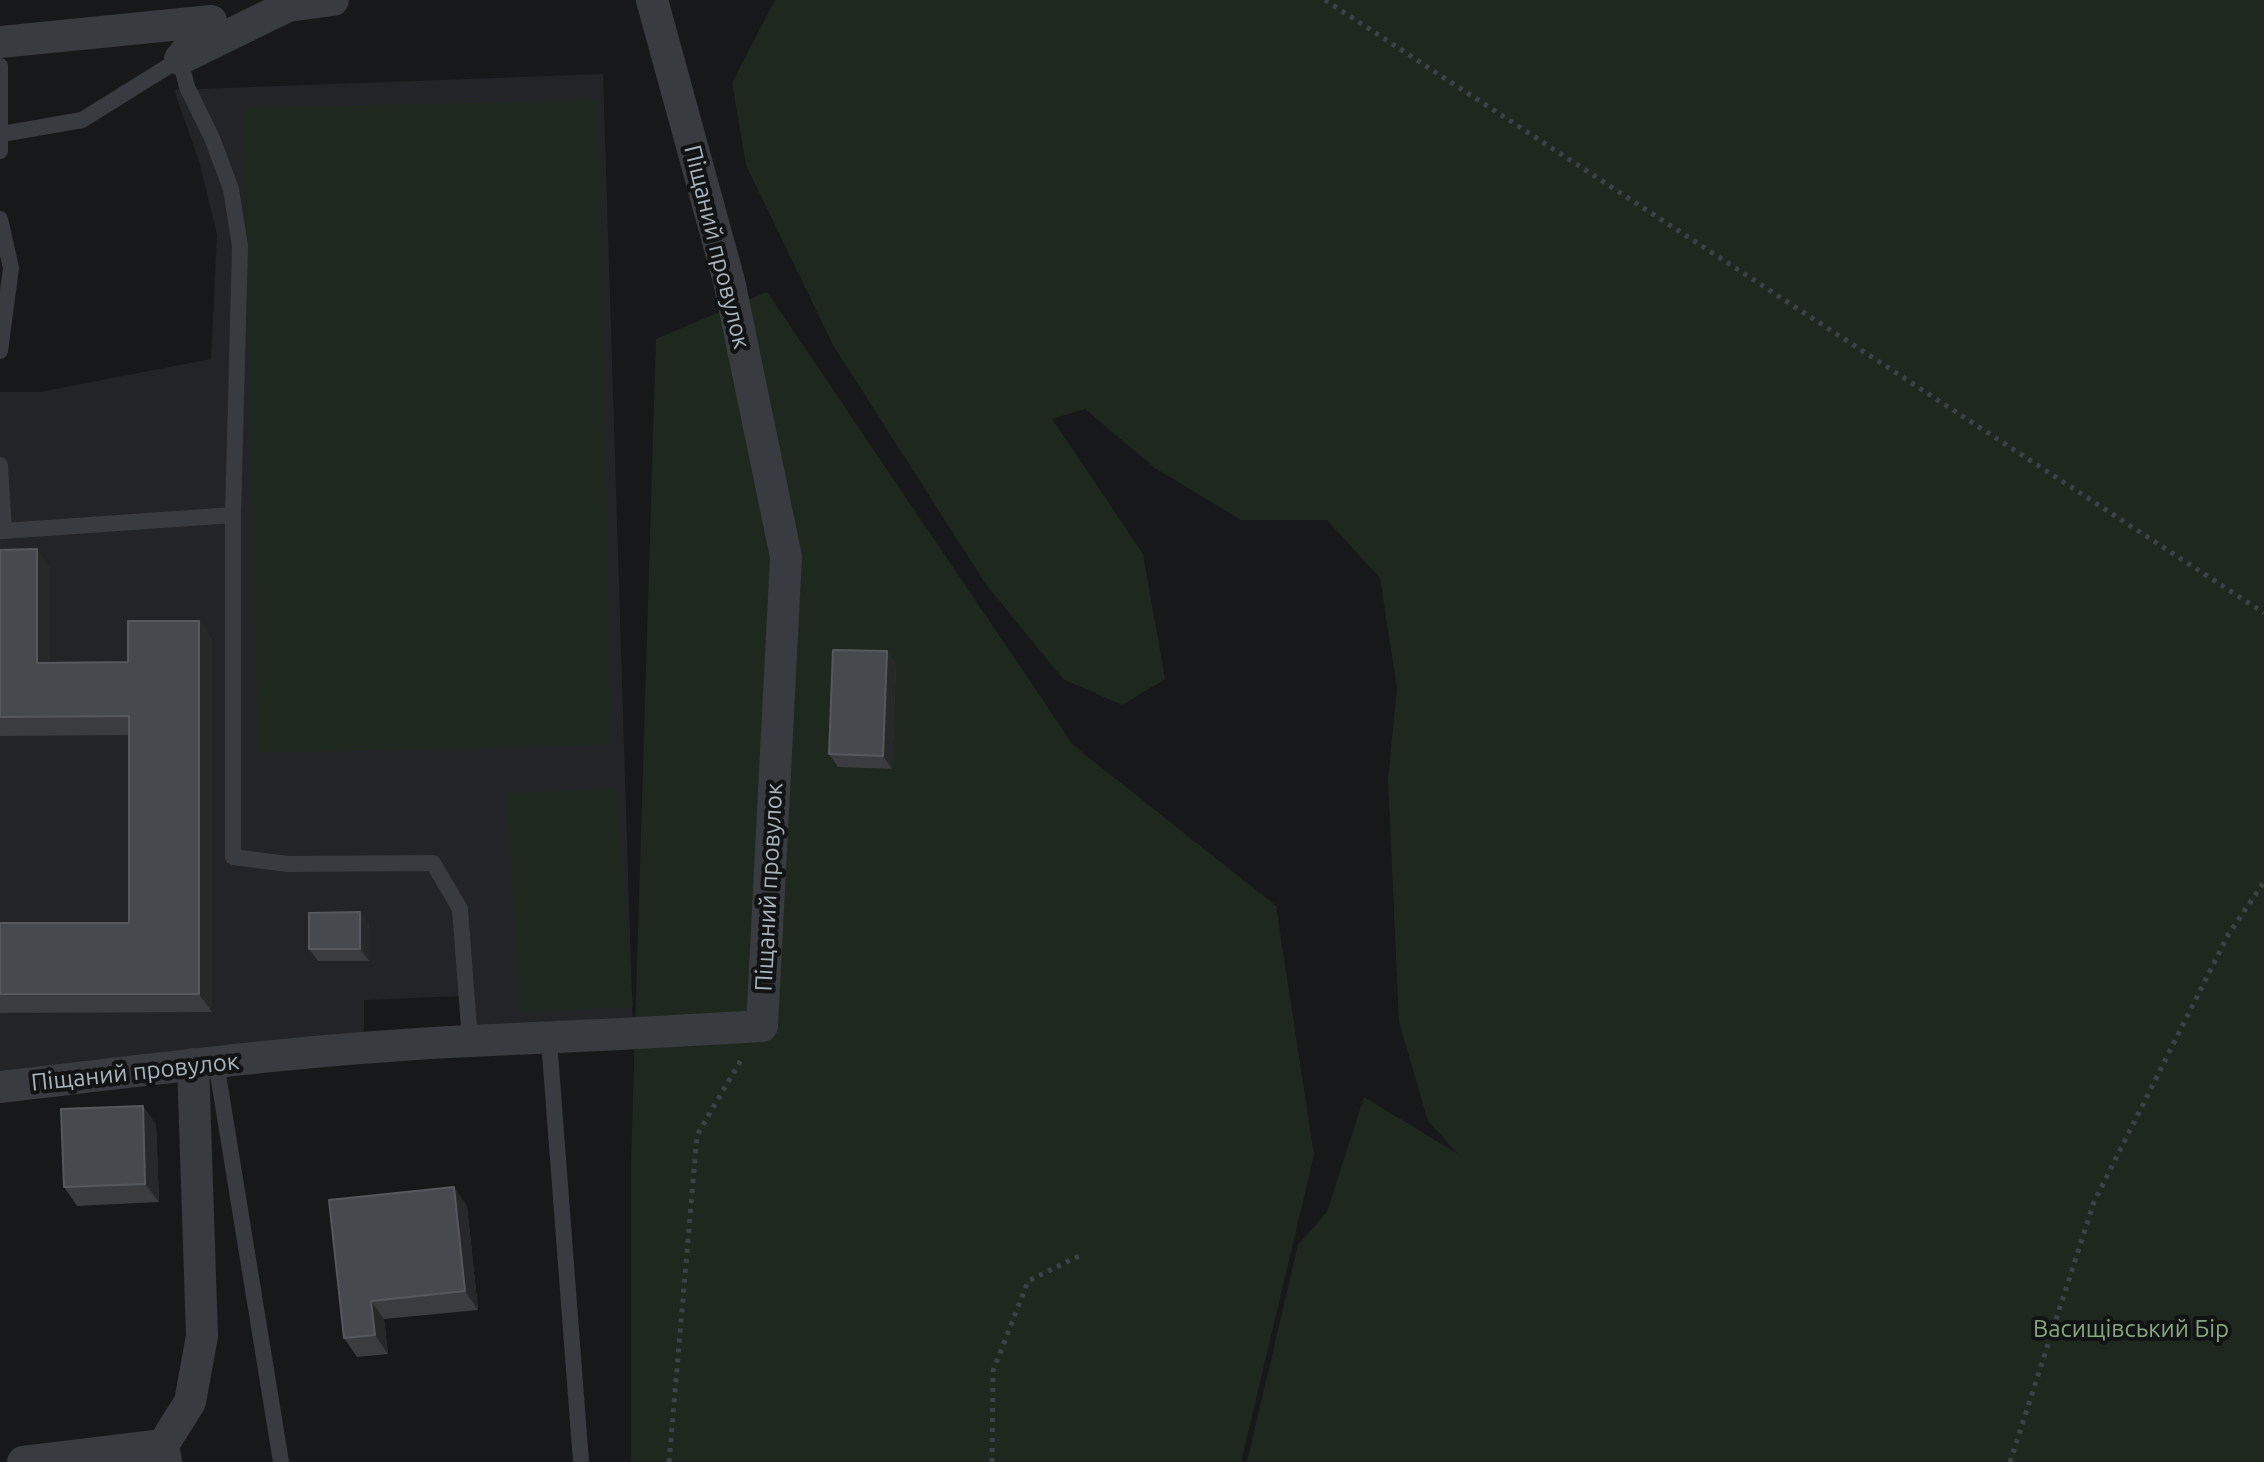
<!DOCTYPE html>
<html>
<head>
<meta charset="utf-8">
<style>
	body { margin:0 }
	canvas { display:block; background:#171819 }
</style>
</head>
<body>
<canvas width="2264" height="1462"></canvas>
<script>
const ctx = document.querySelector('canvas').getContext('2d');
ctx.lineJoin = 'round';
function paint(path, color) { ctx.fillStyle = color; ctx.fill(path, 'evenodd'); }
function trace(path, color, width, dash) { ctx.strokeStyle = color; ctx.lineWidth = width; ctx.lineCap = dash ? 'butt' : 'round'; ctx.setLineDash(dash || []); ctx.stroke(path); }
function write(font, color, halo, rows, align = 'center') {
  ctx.font = font + ' Ubuntu,sans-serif'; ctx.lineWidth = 8; ctx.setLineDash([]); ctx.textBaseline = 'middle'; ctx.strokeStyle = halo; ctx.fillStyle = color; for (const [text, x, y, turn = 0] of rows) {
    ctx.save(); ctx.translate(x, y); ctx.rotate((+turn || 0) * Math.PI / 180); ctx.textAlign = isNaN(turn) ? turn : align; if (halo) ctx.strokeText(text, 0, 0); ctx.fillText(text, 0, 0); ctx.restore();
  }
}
paint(new Path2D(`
	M603 74 633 1034 463 1036 460 996 364 1000V1044L0 1076V392H40L211 359 217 235 199 161 174 90Z`), '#232427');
paint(new Path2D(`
	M775 0H2264V1462H1247L1298 1245 1327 1212 1364 1097 1458 1154 1428 1121 1399 1022 1388 779 1397 688 1380 578 1327 520H1241L1155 468 1085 409 1052 419 1143 554 1165 679 1122 705 1063 679 985 583 833 345 746 165 732 83Z
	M597 100 612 745 258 753 243 108Z
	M767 292 1073 745 1276 906 1314 1155 1241 1462H631V1164L656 339Z
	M616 788 633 1007 521 1013 506 793Z`), '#1f281e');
trace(new Path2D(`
	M1325 0 2264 613
	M669 1462 697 1135 741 1060
	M992 1462 993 1371 1028 1281 1083 1254
	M2010 1462 2094 1202 2228 935 2264 882`), '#3d4246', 5, [4, 6]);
trace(new Path2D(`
	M0 66V151
	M2 134 82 120 180 59 187 87 212 138 231 189 240 246 233 515V857L288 864 433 863 460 909 470 1041
	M0 219 11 268 0 351
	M0 465 4 531H0
	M4 531 233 515
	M549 1040 581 1462
	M216 1062 281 1462`), '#383b3f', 16);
trace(new Path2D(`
	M0 42 211 21 180 59 288 6 333 0
	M0 1087C156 1069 314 1048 471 1041 568 1037 665 1032 762 1026L786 557 729 281 652 0
	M163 1445 190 1402 202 1336 193 1064
	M23 1462 163 1445 166 1462`), '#383b3f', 32);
paint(new Path2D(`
	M0 550 50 568V662H128L199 621 212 640V1012L0 1013V923H129V735L0 736Z
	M896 664 892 769 838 767 829 754Z
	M360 912 369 925V961H318L309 949Z
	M143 1106 156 1125 159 1202 77 1206 64 1187Z
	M329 1200 467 1206 478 1310 384 1319 388 1354 357 1357 344 1338Z`), '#3a3c3f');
paint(new Path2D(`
	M37 549 50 568V681L37 663Z
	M199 621 212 640V1012L199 994Z
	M887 651 896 664 892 769 883 756Z
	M360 912 369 925V961L360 949Z
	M143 1106 156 1125 159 1202 145 1184Z
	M454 1187 467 1206 478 1310 465 1291Z
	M371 1301 384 1319 388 1354 375 1335Z`), '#27282a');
const building = new Path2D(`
	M37 549V663L128 662V621H199V994H0V923H129V716L0 717V550Z
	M833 650 887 651 883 756 829 754Z
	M360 912V949H309V913Z
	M143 1106 145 1184 64 1187 61 1109Z
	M454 1187 465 1291 371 1301 375 1335 344 1338 329 1200Z`);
paint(building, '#46494d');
trace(building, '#55595e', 2);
write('24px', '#a8b3bb', '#121314', [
	["Піщаний провулок",717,247,76],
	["Піщаний провулок",769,887,-87],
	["Піщаний провулок",135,1072,-6]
]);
write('24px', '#86a77d', '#121314', [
	["Васищівський Бір",2131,1329]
]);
</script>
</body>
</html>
